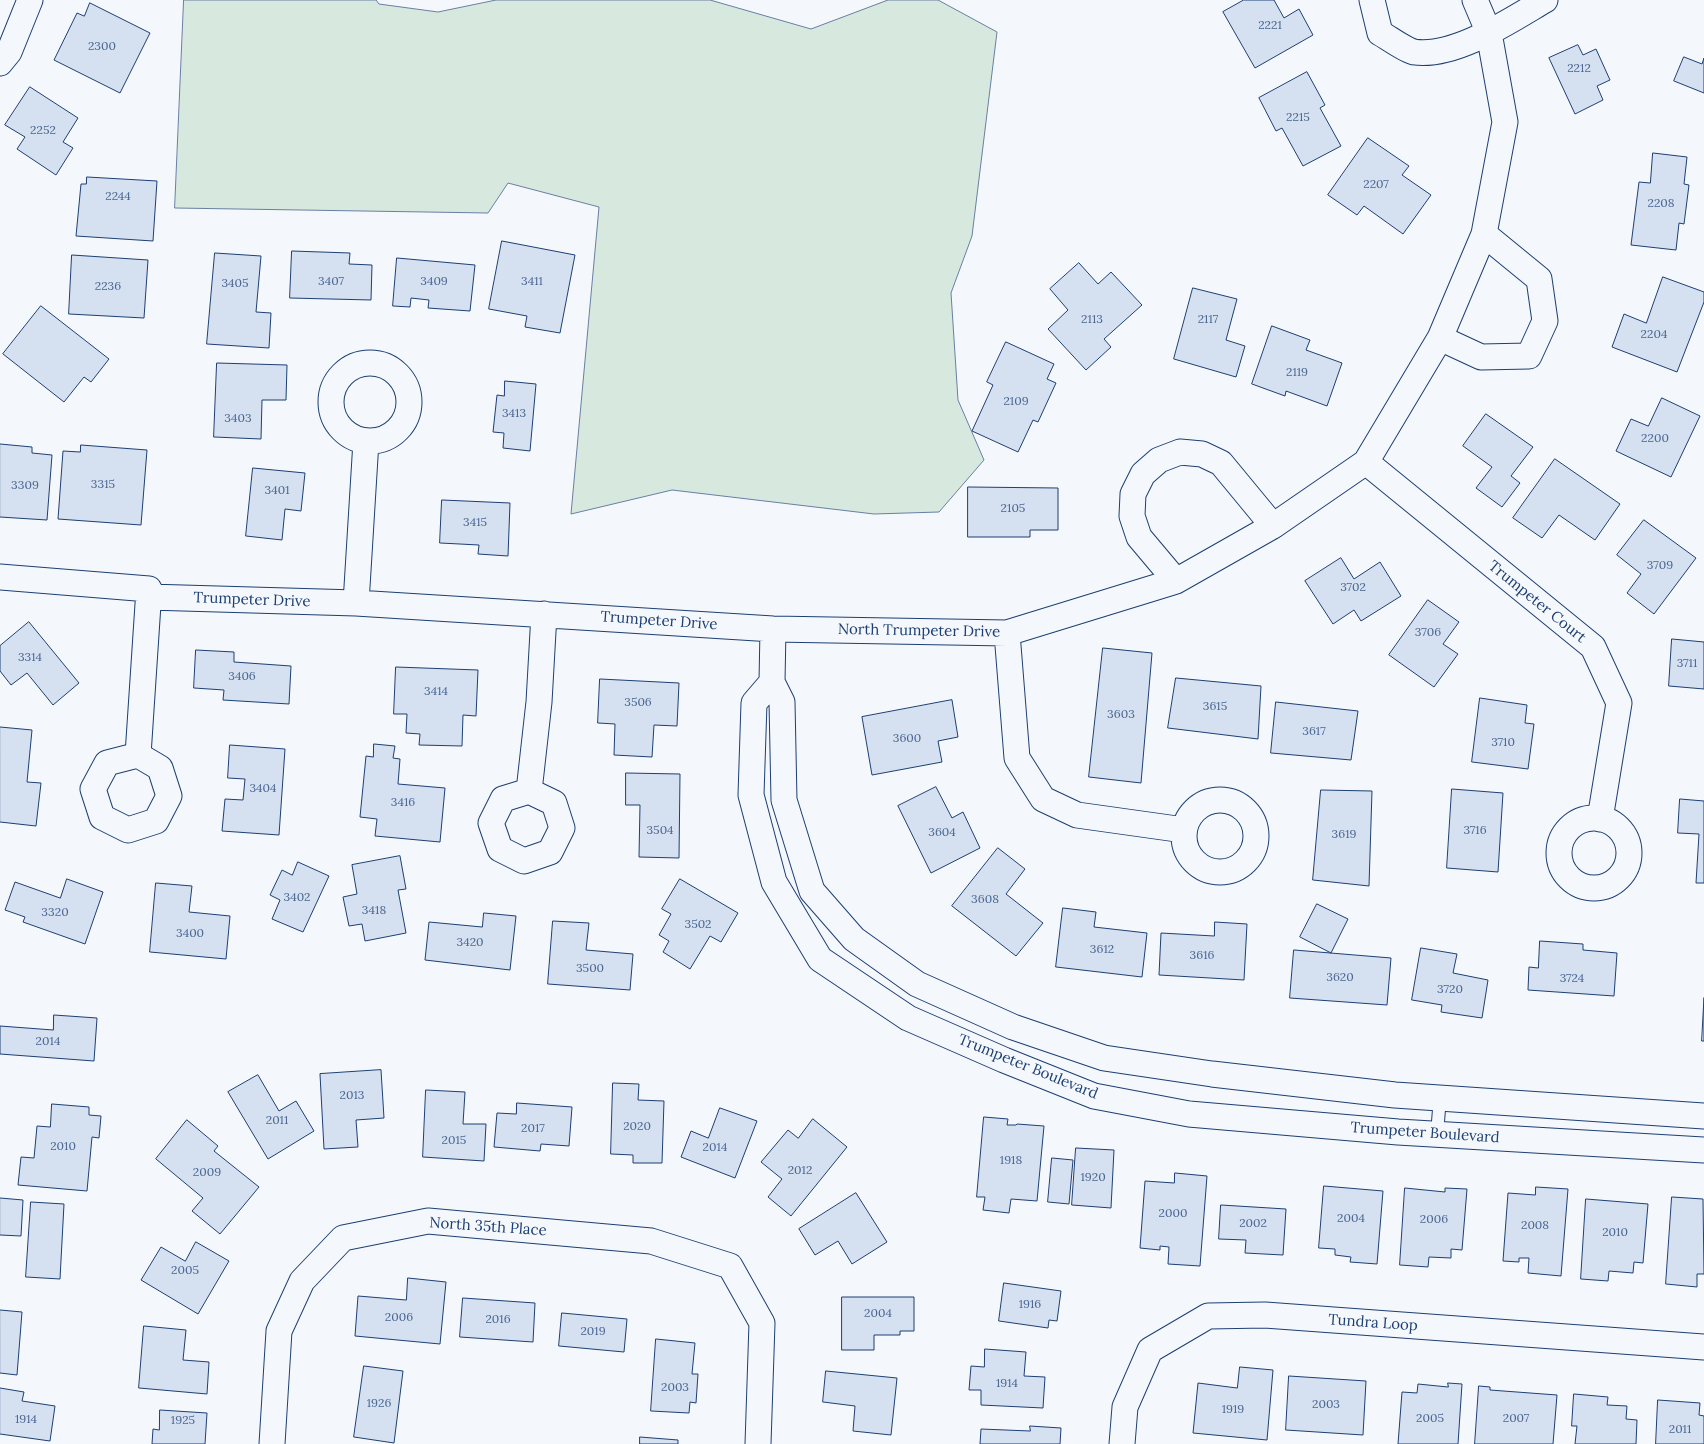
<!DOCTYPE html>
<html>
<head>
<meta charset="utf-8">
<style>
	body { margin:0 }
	canvas { display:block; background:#f4f7fb }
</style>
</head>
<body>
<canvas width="1704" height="1444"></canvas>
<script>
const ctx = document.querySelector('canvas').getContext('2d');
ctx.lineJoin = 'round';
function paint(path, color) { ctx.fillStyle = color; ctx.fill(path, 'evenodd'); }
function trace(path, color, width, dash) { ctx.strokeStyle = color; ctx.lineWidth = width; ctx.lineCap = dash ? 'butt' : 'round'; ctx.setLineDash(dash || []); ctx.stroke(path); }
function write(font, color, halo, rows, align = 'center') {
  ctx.font = font + ' Lora,serif'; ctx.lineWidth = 4; ctx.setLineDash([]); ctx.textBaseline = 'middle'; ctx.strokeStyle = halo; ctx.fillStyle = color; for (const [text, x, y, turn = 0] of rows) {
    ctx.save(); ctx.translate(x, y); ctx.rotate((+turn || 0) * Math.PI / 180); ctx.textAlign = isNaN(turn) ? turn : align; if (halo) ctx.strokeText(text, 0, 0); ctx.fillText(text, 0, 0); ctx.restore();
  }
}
const green = new Path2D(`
	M184 0H376L379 4 438 12 496 0H710L811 29 888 0H938L997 32 972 236 951 293 958 400 984 460 939 512 874 514 672 490 571 514 599 207 508 183 488 213 175 208Z`);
paint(green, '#d7e8df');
trace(green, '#687fa3', 1);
const building = new Path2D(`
	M1244 0H1274L1284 18 1299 9 1313 35 1255 68 1223 12Z
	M90 3 150 33 120 93 54 60 77 13 84 16Z
	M1578 45 1583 55 1596 49 1610 80 1597 86 1603 100 1575 114 1549 58Z
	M1684 57 1702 64 1704 58V93L1674 81Z
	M1307 72 1325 105 1320 108 1341 146 1303 166 1282 128 1276 131 1259 98Z
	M30 87 78 118 63 142 73 148 56 175 17 149 25 137 5 125Z
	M1368 138 1409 166 1402 175 1431 195 1403 234 1364 206 1357 215 1328 195Z
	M1653 153 1687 157 1684 184 1689 185 1684 224 1679 223 1676 250 1631 245 1639 182 1650 183Z
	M87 177 157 181 153 241 76 236 81 184H86Z
	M502 241 575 255 560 333 525 327 527 316 489 309Z
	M292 251 350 253 349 264 372 265 371 300 290 298Z
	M215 253 261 256 256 312 271 313 269 348 207 344Z
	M72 255 148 260 144 318 69 314Z
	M397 258 475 265 470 311 428 308 429 300 411 298 410 307 393 306Z
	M1079 263 1098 284 1111 272 1142 305 1104 339 1111 347 1086 370 1048 329 1068 310 1050 289Z
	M1663 277 1704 292V302L1677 372 1612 347 1624 314 1646 323Z
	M1193 288 1237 299 1226 340 1245 346 1236 377 1174 359Z
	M41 306 109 359 91 382 84 377 64 402 3 354Z
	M1272 326 1310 340 1306 350 1342 363 1327 406 1286 391 1285 396 1252 384Z
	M1006 342 1054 364 1047 379 1056 383 1038 422 1033 420 1018 452 972 431 993 385 987 382Z
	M217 363 287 365 286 400H262L261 439 214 437Z
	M505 381 536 384 530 451 503 448 504 433 493 432 497 395 504 396Z
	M1662 398 1700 416 1671 477 1616 451 1631 419 1648 426Z
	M1486 414 1533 447 1511 476 1520 483 1502 507 1476 488 1492 467 1463 446Z
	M0 444 32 447V453L52 455 47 520 0 517Z
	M81 445 147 450 141 525 58 519 63 451 80 452Z
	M1555 459 1620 504 1595 540 1559 515 1542 538 1513 518Z
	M253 468 305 473 301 511 285 509 282 540 246 536Z
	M968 487 1058 488V530H1030V537H968Z
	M442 500 510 503 508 556 478 554 479 545 440 543Z
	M1644 520 1696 558 1654 614 1627 593 1641 574 1617 555Z
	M1341 558 1354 579 1380 562 1401 596 1361 621 1354 610 1333 624 1305 581Z
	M1428 600 1459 622 1443 644 1458 654 1434 687 1389 655Z
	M29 622 79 683 53 705 27 673 11 685 0 671V646Z
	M1672 639 1704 642V689L1669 686Z
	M1103 648 1152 653 1141 783 1089 777Z
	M196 650 234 652V662L291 666 289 704 223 700 224 690 194 688Z
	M396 667 478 670 476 716 463 715 462 746 419 745 420 734 406 733 407 714H394Z
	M1176 678 1261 686 1258 739 1168 728Z
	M600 679 679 683 677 726 654 725 652 757 614 755 615 724 598 723Z
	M1480 698 1527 705 1525 723 1534 724 1528 769 1472 762Z
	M952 700 958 737 938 741 942 762 872 775 862 717Z
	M1276 702 1358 711 1351 760 1271 753Z
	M0 727 32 730 27 782 41 783 36 826 0 822Z
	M374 744 395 746 393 758 400 759 398 784 445 788 440 842 375 836 377 819 360 817 366 756 373 757Z
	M230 745 285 749 279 835 222 831 225 799 243 800 245 779 228 778Z
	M626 773 680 774 679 858 639 857 640 805H626Z
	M936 787 952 818 963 812 980 848 931 873 898 806Z
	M1452 789 1503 793 1498 872 1447 868Z
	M1321 790 1372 791 1369 886 1313 880Z
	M1680 799 1704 801V883H1696L1699 834 1678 833Z
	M998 848 1025 869 1006 894 1043 923 1016 956 952 906Z
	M400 856 406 889 398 890 406 933 365 941 362 924 349 926 343 897 357 894 352 865Z
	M298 862 329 876 303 932 272 919 280 900 270 895 282 870 292 875Z
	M67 879 103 892 85 944 23 922 25 917 5 910 15 882 60 898Z
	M680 879 738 913 721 942 710 936 690 969 663 952 669 941 659 935 671 914 662 909Z
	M156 883 192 886 189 912 230 916 226 959 150 952Z
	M1317 904 1348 919 1331 953 1300 937Z
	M1063 908 1096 912 1094 927 1147 933 1142 977 1056 967Z
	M484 913 516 916 510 970 425 960 429 922 482 927Z
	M553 921 589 923 586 950 633 954 630 990 548 984Z
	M1215 922 1247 924 1244 980 1159 975 1161 933 1214 936Z
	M1540 941 1583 944V950L1617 953 1614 996 1528 990 1529 967 1538 968Z
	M1421 948 1457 954 1453 973 1488 980 1482 1018 1441 1012 1442 1005 1412 1000Z
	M1294 950 1391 958 1387 1005 1290 998Z
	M1704 998V1041H1702Z
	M54 1015 97 1018 94 1061 0 1054V1026L53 1030Z
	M381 1070 384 1118 356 1120 358 1147 324 1149 320 1074Z
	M258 1075 279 1111 296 1101 314 1131 268 1159 228 1092Z
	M613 1083 639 1084 638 1100 664 1101 662 1163H633V1155L611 1154Z
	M426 1090 465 1092 463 1124H486L484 1161 423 1157Z
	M517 1103 572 1107 569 1146 541 1144 540 1151 494 1147 497 1113 516 1114Z
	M52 1104 89 1107V1115L101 1116 99 1138 92 1137 87 1191 18 1185 21 1157 34 1158 37 1126 50 1127Z
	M720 1108 757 1121 735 1178 681 1157 691 1131 708 1138Z
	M984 1117 1008 1119 1007 1125H1016L1017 1124 1044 1126 1037 1201 1011 1199 1009 1213 983 1210 985 1197H977Z
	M813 1119 847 1147 791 1216 768 1197 782 1179 761 1162 788 1130 798 1138Z
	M187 1120 218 1146 214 1151 259 1187 220 1234 192 1211 203 1198 156 1159Z
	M1076 1148 1114 1150 1111 1208 1072 1205Z
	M1052 1158 1073 1160 1069 1204 1048 1202Z
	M1175 1173 1207 1176 1200 1266 1168 1264 1169 1247 1160 1246V1250L1140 1248 1145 1181 1174 1183Z
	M1324 1186 1383 1191 1377 1264 1350 1262 1351 1257 1335 1255V1249L1319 1248Z
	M1536 1187 1568 1189 1561 1276 1528 1273 1529 1258H1519V1262L1503 1261 1508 1193 1535 1195Z
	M1405 1188 1445 1192V1188L1467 1189 1462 1250 1451 1249V1258L1429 1257 1428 1267 1400 1265Z
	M856 1193 887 1242 852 1264 838 1241 815 1255 799 1229Z
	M1672 1197 1703 1199 1704 1274H1697V1287L1666 1284Z
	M0 1198 23 1200 21 1236 0 1235Z
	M1586 1199 1648 1204 1643 1263 1634 1262 1633 1273 1609 1271 1608 1281 1581 1279Z
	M31 1202 64 1204 60 1279 26 1277Z
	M1221 1205 1286 1209 1283 1255 1245 1253 1246 1240 1219 1239Z
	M196 1242 229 1261 198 1314 141 1280 161 1247 185 1261Z
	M408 1278 446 1282 440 1344 355 1336 358 1296 406 1300Z
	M1004 1283 1061 1291 1057 1321 1049 1320 1048 1328 999 1321Z
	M842 1297H914V1331H900V1335H874V1350H842Z
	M463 1298 535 1303 533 1342 460 1337Z
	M0 1310 22 1312 17 1375 0 1373Z
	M562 1313 627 1319 624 1352 559 1346Z
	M144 1326 186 1330 183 1360 209 1362 207 1394 139 1388Z
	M656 1339 695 1343 692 1374H698L696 1403 690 1402 689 1413 651 1411Z
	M985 1349 1026 1352 1024 1376 1045 1377 1043 1408 981 1405V1390H969L971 1366 984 1367Z
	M364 1366 403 1371 394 1443 354 1437Z
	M1240 1367 1273 1370 1267 1440 1193 1433 1198 1383 1237 1388Z
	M826 1371 897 1378 891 1435 853 1431 855 1406 823 1402Z
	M1289 1376 1366 1381 1363 1435 1286 1430Z
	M1448 1383 1462 1384 1458 1444H1398L1402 1392 1417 1393 1418 1384 1448 1387Z
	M1479 1386 1490 1387V1390L1557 1395 1553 1444H1475Z
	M0 1388 24 1392 22 1401 55 1406 50 1441 0 1434Z
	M1574 1394 1608 1397 1607 1405 1627 1406 1626 1419 1637 1420 1636 1444H1575L1577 1426H1572Z
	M1658 1400 1700 1403 1699 1415 1704 1416V1444H1656Z
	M160 1410 207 1413 205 1444H152L153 1429 159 1430Z
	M1030 1426 1061 1428 1060 1444H980L981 1429 1030 1431Z
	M640 1437 678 1440V1444H640Z`);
paint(building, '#d5e0f0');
trace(building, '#1d3f73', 1);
const lane = new Path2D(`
	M1437 1134 1440 1097`);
const street = new Path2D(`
	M1372 0 1380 33C1389 38 1405 50 1414 52 1455 58 1511 20 1545 0
	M0 63 9 52 30 0
	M1440 338 1481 357 1529 356 1545 321 1539 279 1484 234
	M331 402a39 39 0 1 1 78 0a39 39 0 1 1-78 0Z
	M1366 462 1593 647 1619 703 1600 819
	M0 577 149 589 138 755
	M1176 581 1139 537 1132 516 1133 494 1143 474 1159 460 1180 452 1202 454 1221 463 1273 526
	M148 597 356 603 773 629 1007 633 1176 581 1273 526 1366 462 1440 338 1484 234 1505 122 1489 33 1475 0
	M356 603 366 441
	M773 629 772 682 782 702 784 800 812 891 854 939 917 984 1013 1027 1104 1058 1212 1074 1395 1095 1704 1116
	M1007 633 1017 758 1043 799 1077 815 1184 830
	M772 682 754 703 751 795 774 882 820 959 908 1018 1004 1060 1094 1096 1189 1114 1398 1132 1704 1150
	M138 755 160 768 169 796 156 821 128 830 102 817 93 789 107 763Z
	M529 791 554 803 562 828 550 852 524 861 500 849 491 823 503 799Z
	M529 791 539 702 544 614
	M1184 836a36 36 0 1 1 72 0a36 36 0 1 1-72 0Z
	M1559 853a35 35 0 1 1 70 0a35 35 0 1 1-70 0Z
	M272 1444 279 1331 302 1281 343 1238 428 1221 651 1241 730 1266 762 1323 758 1444
	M1122 1444 1125 1407 1150 1350 1208 1316 1265 1315 1704 1347`);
trace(lane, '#1d3f73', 14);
trace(street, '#1d3f73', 27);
trace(lane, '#f4f7fb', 12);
trace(street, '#f4f7fb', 25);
write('12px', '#4b6792', null, [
	["2221",1270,26],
	["2300",102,47],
	["2212",1579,69],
	["2215",1298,118],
	["2252",43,131],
	["2207",1376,185],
	["2244",118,197],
	["2208",1661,204],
	["3407",331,282],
	["3409",434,282],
	["3411",532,282],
	["3405",235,284],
	["2236",108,287],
	["2113",1092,320],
	["2117",1208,320],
	["2204",1654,335],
	["2119",1297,373],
	["2109",1016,402],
	["3413",514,414],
	["3403",238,419],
	["2200",1655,439],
	["3315",103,485],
	["3309",25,486],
	["3401",277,491],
	["2105",1013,509],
	["3415",475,523],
	["3709",1660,566],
	["3702",1353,588],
	["3706",1428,633],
	["3314",30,658],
	["3711",1687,664],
	["3406",242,677],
	["3414",436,692],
	["3506",638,703],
	["3615",1215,707],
	["3603",1121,715],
	["3617",1314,732],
	["3600",907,739],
	["3710",1503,743],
	["3404",263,789],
	["3416",403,803],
	["3504",660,831],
	["3716",1475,831],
	["3604",942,833],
	["3619",1344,835],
	["3402",297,898],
	["3608",985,900],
	["3418",374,911],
	["3320",55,913],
	["3502",698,925],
	["3400",190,934],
	["3420",470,943],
	["3612",1102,950],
	["3616",1202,956],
	["3500",590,969],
	["3620",1340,978],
	["3724",1572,979],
	["3720",1450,990],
	["2014",48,1042],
	["2013",352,1096],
	["2011",277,1121],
	["2020",637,1127],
	["2017",533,1129],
	["2015",454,1141],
	["2010",63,1147],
	["2014",715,1148],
	["1918",1011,1161],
	["2012",800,1171],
	["2009",207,1173],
	["1920",1093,1178],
	["2000",1173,1214],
	["2004",1351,1219],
	["2006",1434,1220],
	["2002",1253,1224],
	["2008",1535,1226],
	["2010",1615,1233],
	["2005",185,1271],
	["1916",1030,1305],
	["2004",878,1314],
	["2006",399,1318],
	["2016",498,1320],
	["2019",593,1332],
	["1914",1007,1384],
	["2003",675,1388],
	["1926",379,1404],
	["2003",1326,1405],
	["1919",1233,1410],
	["2005",1430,1419],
	["2007",1516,1419],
	["1914",26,1420],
	["1925",183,1421],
	["2011",1680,1430]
]);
write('15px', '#1d3f73', '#f4f7fb', [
	["Trumpeter Drive",252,600,2],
	["Trumpeter Court",1537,602,39],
	["Trumpeter Drive",659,621,4],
	["North Trumpeter Drive",919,631,1],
	["Trumpeter Boulevard",1028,1067,22],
	["Trumpeter Boulevard",1425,1133,4],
	["North 35th Place",488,1227,4],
	["Tundra Loop",1373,1323,4]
]);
</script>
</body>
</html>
